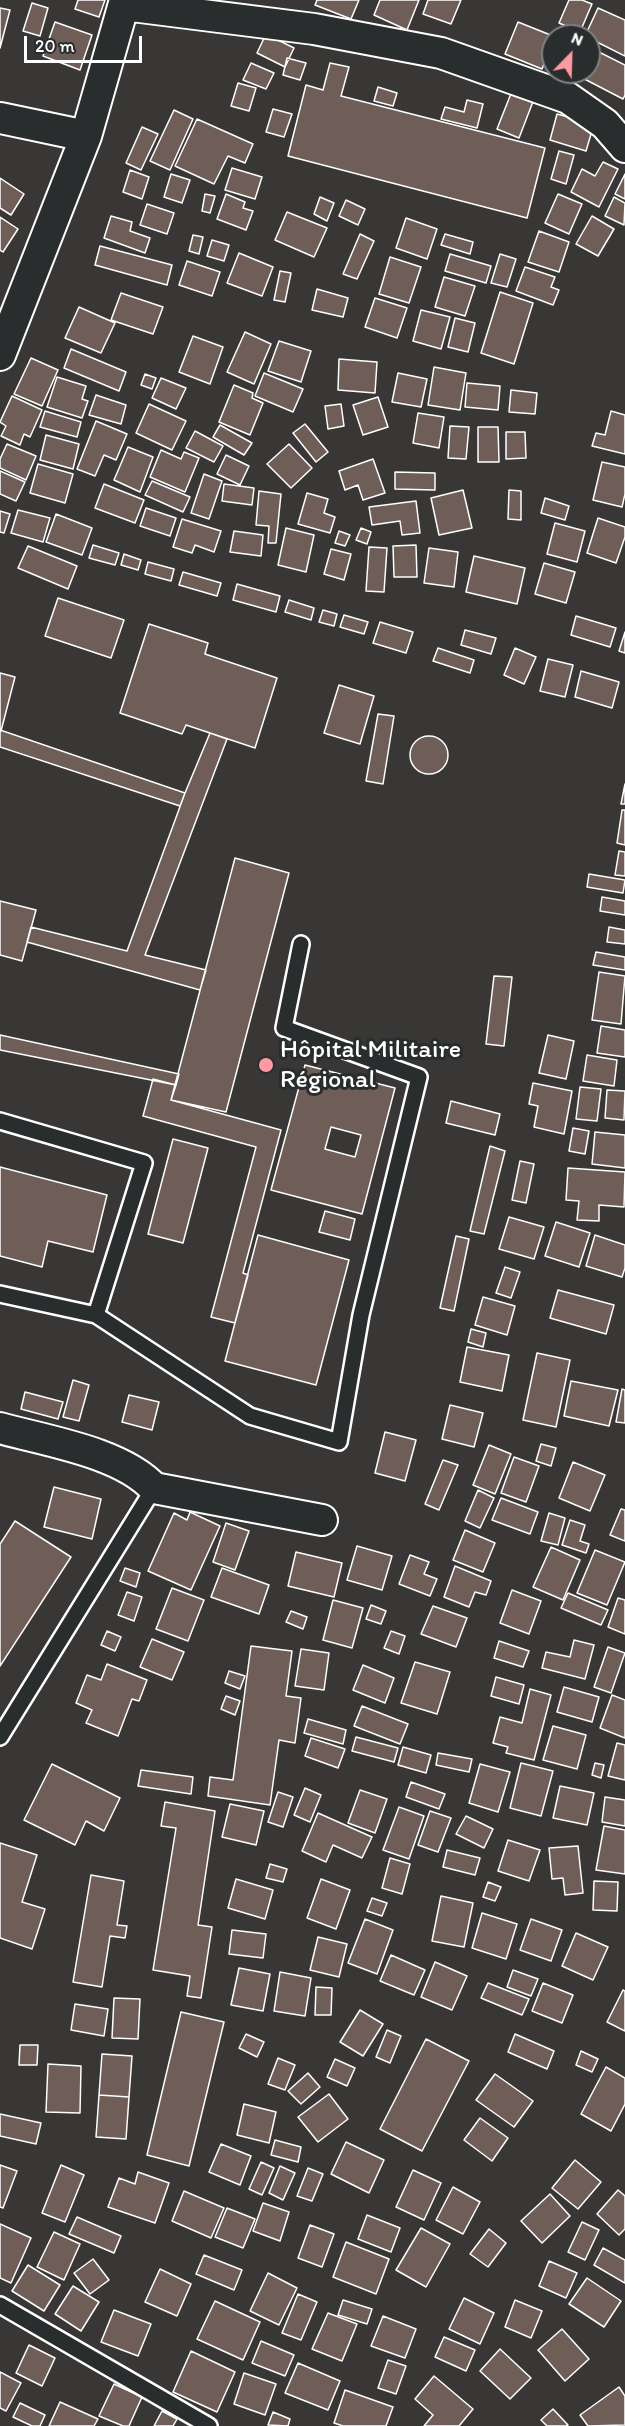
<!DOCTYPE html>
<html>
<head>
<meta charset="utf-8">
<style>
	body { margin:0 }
	#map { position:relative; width:625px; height:2426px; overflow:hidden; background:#383736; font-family:Itim,sans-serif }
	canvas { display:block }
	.north { position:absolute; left:541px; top:24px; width:60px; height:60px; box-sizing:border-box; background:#2a2d2e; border:2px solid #7f8182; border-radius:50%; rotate:23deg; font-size:16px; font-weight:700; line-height:24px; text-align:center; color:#fff }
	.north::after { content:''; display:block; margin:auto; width:21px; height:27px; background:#ff9aa2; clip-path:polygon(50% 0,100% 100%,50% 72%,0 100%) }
	.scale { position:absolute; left:24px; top:36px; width:118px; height:27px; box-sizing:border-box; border:3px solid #fff; border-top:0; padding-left:8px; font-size:18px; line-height:21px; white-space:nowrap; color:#fff; -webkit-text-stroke:4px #2a2d2e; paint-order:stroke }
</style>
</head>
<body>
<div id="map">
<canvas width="625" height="2426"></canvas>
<div class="north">N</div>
<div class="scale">20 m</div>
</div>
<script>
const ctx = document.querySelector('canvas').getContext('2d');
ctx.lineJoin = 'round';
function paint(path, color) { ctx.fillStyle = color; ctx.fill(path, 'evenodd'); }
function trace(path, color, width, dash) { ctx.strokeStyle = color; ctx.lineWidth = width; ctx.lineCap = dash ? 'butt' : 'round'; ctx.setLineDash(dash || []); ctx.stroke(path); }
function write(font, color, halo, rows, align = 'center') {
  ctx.font = font + ' Itim,sans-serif'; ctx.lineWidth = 6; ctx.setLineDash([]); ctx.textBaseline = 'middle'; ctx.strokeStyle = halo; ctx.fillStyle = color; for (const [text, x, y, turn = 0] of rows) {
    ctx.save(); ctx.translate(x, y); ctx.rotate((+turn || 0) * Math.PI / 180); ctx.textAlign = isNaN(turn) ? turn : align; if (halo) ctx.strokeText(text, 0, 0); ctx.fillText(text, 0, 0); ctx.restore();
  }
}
const building = new Path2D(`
	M78 0H105L99 17 75 9Z
	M317 0H359L351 19 315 5Z
	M380 0H419L407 30 374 15Z
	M428 0H461L451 24 423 14Z
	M569 0H582L592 4 580 32 559 23Z
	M32 3 48 8 40 36 23 31Z
	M0 8 10 10 0 48Z
	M598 8 625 20V56L589 38V36H585Z
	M55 22 92 35 80 70 43 56Z
	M518 22 553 36V42L542 69 505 54Z
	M266 34 294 48 285 67 257 53Z
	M589 47 625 65V95L623 99 571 72H589Z
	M287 58 306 63 300 80 283 75Z
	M251 63 274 73 266 89 243 80Z
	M330 63 349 67 341 96 545 148 527 218 288 156 306 85 323 90Z
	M238 83 256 88 249 111 231 106Z
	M378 87 397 93 393 106 374 101Z
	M512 91 534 99 519 138 497 129Z
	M467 100 483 104 477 128 441 119 445 107 464 112Z
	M273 109 292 114 284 137 266 132Z
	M174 110 193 119 170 170 150 161Z
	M557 114 594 124 586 151 550 140Z
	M197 119 253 144 245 163 228 156 214 184 175 166Z
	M142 127 158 134 141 170 126 163Z
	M559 151 574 155 566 184 551 179Z
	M603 162 618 169 599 207 571 192 582 169 595 176Z
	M232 168 262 177 255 199 225 190Z
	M130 170 149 177 142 199 123 192Z
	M171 174 190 180 182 203 164 197Z
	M625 174V199L615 194Z
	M0 178 24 194 11 215 0 208Z
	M205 194 215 196 210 213 202 211Z
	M226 194 245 202 243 208 253 211 246 230 217 219Z
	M558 194 582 204 569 234 545 223Z
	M320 197 334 203 327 221 314 214Z
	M614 197 625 203 624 225 605 216Z
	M346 200 365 209 358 225 339 216Z
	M147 204 174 213 167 234 140 225Z
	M287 212 327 228 314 257 275 240Z
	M111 216 132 222 130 231 150 238 145 253 104 238Z
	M592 216 614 229 598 256 576 244Z
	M0 217 18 229 3 252 0 250Z
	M406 218 437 229 427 259 396 248Z
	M539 231 569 242 559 272 528 262Z
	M360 234 374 241 357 279 343 274Z
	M445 234 473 242 470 254 441 245Z
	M193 235 203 237 199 254 189 251Z
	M212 240 229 245 224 261 207 256Z
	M100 246 172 265 167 285 95 265Z
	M239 253 273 267 262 296 227 283Z
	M450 254 491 266 486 283 445 271Z
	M500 254 516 259 507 287 491 283Z
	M390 257 421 267 409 303 379 294Z
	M187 261 220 272 212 296 179 285Z
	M525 267 555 277 551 287 559 290 553 305 516 291Z
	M280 271 291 273 285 302 274 300Z
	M444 277 475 286 465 316 435 307Z
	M317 289 348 298 343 317 312 310Z
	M500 292 533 303 514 364 481 353Z
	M121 293 163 307 153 334 111 320Z
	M375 298 407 308 397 338 365 327Z
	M79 307 115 323 101 353 65 338Z
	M421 310 450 317 441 349 413 341Z
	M455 318 475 323 468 352 448 347Z
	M245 332 271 344 254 384 227 372Z
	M193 336 223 347 210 384 179 372Z
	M279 341 311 351 301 382 268 371Z
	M71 349 126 372 119 391 64 368Z
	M31 358 58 370 42 406 14 394Z
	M339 359 377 362 375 393 338 390Z
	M434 367 466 373 460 410 428 405Z
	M264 373 303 389 293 412 255 396Z
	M398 373 427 379 421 407 392 402Z
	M145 374 156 378 152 389 141 385Z
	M57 377 86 386 82 399 88 401 82 418 47 407Z
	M161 378 186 388 176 409 152 398Z
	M467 383 500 386 498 410 465 407Z
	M234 385 253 393 252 398 263 403 250 435 219 422Z
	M511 390 537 393 535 414 509 412Z
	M96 395 126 405 121 424 89 415Z
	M12 396 42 410 30 437 24 434 20 445 1 436 6 426 0 422Z
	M378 397 388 427 363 435 353 405Z
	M149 404 186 421 172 450 136 433Z
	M341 404 344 426 328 429 325 406Z
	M45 411 81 422 77 437 40 427Z
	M611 411 625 415V454L592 446 596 433 605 435Z
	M418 413 444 417 439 448 413 443Z
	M96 421 127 434 116 460 104 455 95 476 77 469Z
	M305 424 328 452 316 462 293 433Z
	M220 425 252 443 244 455 213 437Z
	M450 426 469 427 466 459 448 458Z
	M478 427H498L499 462H478Z
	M195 431 223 446 214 462 186 448Z
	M506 432H525L526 458 506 459Z
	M46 435 79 444 73 469 40 460Z
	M7 444 36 456 26 480 0 468V459Z
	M289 444 312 468 291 488 267 464Z
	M128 447 153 457 140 492 114 480Z
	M161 450 181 459 184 452 199 458 185 492 150 477Z
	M226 455 249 466 240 485 217 474Z
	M373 459 385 493 363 500 358 485 345 490 339 471Z
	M602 462 625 467V494L622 507 593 500Z
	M38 464 73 474 65 503 30 493Z
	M0 471 25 482 16 501 0 494Z
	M395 472 435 473V490L395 489Z
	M204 474 222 481 209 519 191 513Z
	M152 481 190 497 183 512 145 495Z
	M104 484 144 500 135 523 95 508Z
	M224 484 254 488 252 505 222 501Z
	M463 490 472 528 439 535 431 498Z
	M509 490 521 491V520L508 519Z
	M259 491 281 494 276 543H268L269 526 256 525Z
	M307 493 328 499 324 513 335 517 330 533 298 524Z
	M545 498 569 506 565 520 541 513Z
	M416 501 420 533 402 535 400 521 372 525 369 507Z
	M146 508 176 518 170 536 140 526Z
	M18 510 50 518 43 542 11 533Z
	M0 511 10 514 4 533 0 532Z
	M56 514 92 528 82 555 46 542Z
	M598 518 625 527V537L616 563 587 553Z
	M182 519 221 531 214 552 195 545 192 553 173 547Z
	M555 523 585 531 577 562 547 554Z
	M286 528 314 535 306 572 278 565Z
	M361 528 371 532 367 544 356 540Z
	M234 531 263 535 261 556 230 552Z
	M339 531 350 535 345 546 335 543Z
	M93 545 119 553 115 565 89 558Z
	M416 545 417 577H394L393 546Z
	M28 546 77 566 68 589 18 568Z
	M369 547 387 548 384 592 366 591Z
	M429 548 458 552 454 587 424 583Z
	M331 549 351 554 344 580 324 574Z
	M124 554 141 560 138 570 121 565Z
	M474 556 525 568 517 604 466 592Z
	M148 562 174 569 171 581 145 574Z
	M544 563 575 572 566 603 535 594Z
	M183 572 221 583 217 596 179 585Z
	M237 584 280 596 276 612 233 600Z
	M58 598 124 620 111 658 45 636Z
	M289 600 314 608 311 620 285 612Z
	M323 610 337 614 334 626 319 622Z
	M344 615 368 622 364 634 340 627Z
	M576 616 616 628 610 647 571 635Z
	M380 622 413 632 406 653 373 643Z
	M149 624 208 643 205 654 277 678 255 748 186 725 182 734 120 713Z
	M465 630 496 638 491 654 461 645Z
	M625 632V653L619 651Z
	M438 648 474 660 470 673 433 661Z
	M515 648 536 657 524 684 504 675Z
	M548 659 573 665 565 697 540 691Z
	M581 671 619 682 612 708 575 697Z
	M0 673 15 677 1 731 0 730Z
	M339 685 374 696 360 744 324 733Z
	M378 714 394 716 383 784 366 781Z
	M0 730 185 793 180 806 0 747Z
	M210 733 227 739 145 955 206 970 200 990 27 942 31 927 127 951 185 793Z
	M410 755a19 19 0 1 1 38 0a19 19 0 1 1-38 0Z
	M625 784V804H621Z
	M622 810H625V845L617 843Z
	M619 851 625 852V876L615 875Z
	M235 858 289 873 226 1112 171 1100Z
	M589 874 625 880 623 893 587 887Z
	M602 897 625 901V915L600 911Z
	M0 901 36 910 22 961 0 955Z
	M609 927 625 930V944L607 942Z
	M596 952 625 957V970L593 965Z
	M599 972 625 976 621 1024 592 1020Z
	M494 976 512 977 504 1046 486 1044Z
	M601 1026 625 1030V1057L597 1053Z
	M0 1035 179 1074 176 1085 0 1050Z
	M548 1035 574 1041 566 1079 539 1073Z
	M587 1055 617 1060 614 1086 583 1081Z
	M305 1065 395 1088 362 1214 271 1190ZM331 1127 361 1135 355 1157 325 1149Z
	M153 1079 176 1085 171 1100 281 1130 243 1273 248 1275 235 1323 211 1317 256 1147 143 1116Z
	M533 1083 572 1091 564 1134 534 1127 538 1106 529 1104Z
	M580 1087 601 1089 597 1121 576 1119Z
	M607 1090 625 1091 624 1120 605 1118Z
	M451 1101 500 1114 495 1135 446 1123Z
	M573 1128 589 1131 585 1154 569 1151Z
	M595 1132 625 1135V1168L592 1164Z
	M173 1139 208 1148 183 1243 148 1234Z
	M490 1146 505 1151 484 1234 470 1231Z
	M520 1161 534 1164 526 1203 512 1200Z
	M0 1167 107 1195 93 1252 48 1241 42 1267 0 1256Z
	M568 1168 625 1172 624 1207 599 1205V1221L577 1220 579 1201 566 1200Z
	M325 1211 355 1219 350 1240 319 1232Z
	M509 1217 544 1227 534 1259 499 1249Z
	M556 1222 590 1233 579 1267 545 1256Z
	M258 1235 349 1260 316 1385 225 1361Z
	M595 1235 625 1245V1268L622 1277 586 1266Z
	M456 1236 469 1239 454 1311 440 1308Z
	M505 1267 520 1272 511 1298 496 1293Z
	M558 1290 614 1305 606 1334 550 1318Z
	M483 1297 515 1306 507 1335 475 1325Z
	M471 1329 486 1333 483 1347 468 1342Z
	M467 1347 509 1355 502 1391 460 1382Z
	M537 1353 570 1360 556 1427 523 1420Z
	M73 1380 89 1385 79 1421 63 1417Z
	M571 1381 618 1390 609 1426 564 1416Z
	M622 1389 625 1390V1423L616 1422Z
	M25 1392 63 1402 58 1419 21 1409Z
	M129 1395 159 1402 152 1430 122 1422Z
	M450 1405 483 1413 474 1447 442 1439Z
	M385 1432 416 1440 405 1481 375 1473Z
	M541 1444 556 1448 551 1466 536 1461Z
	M489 1445 511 1454 495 1494 473 1485Z
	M514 1457 539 1466 526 1502 501 1493Z
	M443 1460 458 1465 439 1510 425 1504Z
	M573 1462 605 1475 590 1511 559 1498Z
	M54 1487 101 1499 92 1539 44 1527Z
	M478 1490 494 1498 480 1528 465 1521Z
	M501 1498 538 1512 530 1534 492 1520Z
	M621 1509 625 1510V1541L610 1535Z
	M190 1512 220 1526 191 1590 148 1571 174 1513 187 1520Z
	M549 1513 565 1518 558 1545 541 1541Z
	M570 1520 585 1525 580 1541 589 1544 586 1553 562 1545Z
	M15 1521 71 1557 0 1666V1544Z
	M226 1523 249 1531 235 1570 213 1562Z
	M465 1530 495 1543 483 1572 453 1560Z
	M357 1546 392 1556 382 1590 347 1580Z
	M551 1547 580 1560 563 1600 533 1587Z
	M595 1550 625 1562 607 1605 577 1593Z
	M296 1552 342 1563 334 1597 288 1586Z
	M410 1555 429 1562 424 1574 437 1579 430 1596 399 1584Z
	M455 1566 491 1581 486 1595 475 1592 469 1607 444 1597Z
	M125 1568 140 1573 136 1587 120 1581Z
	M222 1568 269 1585 259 1614 211 1597Z
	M172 1588 204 1600 188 1641 156 1629Z
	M512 1590 541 1601 529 1634 500 1623Z
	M127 1592 142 1597 134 1621 118 1615Z
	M568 1593 608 1610 601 1625 561 1608Z
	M618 1598 625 1600V1634L608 1627Z
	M333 1600 363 1608 352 1648 323 1640Z
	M371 1605 386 1611 381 1624 366 1619Z
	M433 1606 467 1618 456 1647 421 1634Z
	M291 1611 307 1617 303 1629 286 1622Z
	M107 1631 121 1637 115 1651 101 1645Z
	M391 1631 405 1636 399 1654 384 1648Z
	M152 1639 184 1652 172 1680 140 1667Z
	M574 1640 594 1645 585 1679 542 1668 546 1652 570 1657Z
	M499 1641 529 1651 523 1667 494 1658Z
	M251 1646 292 1651 286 1696 301 1698 295 1743 279 1740 270 1805 208 1796 210 1777 233 1780Z
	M608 1647 625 1653 611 1693 594 1687Z
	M301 1649 329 1653 324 1690 295 1686Z
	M415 1662 450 1672 437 1714 401 1703Z
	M107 1664 147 1680 139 1701 132 1699 118 1736 86 1723 92 1710 76 1703 87 1675 101 1680Z
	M363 1665 394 1678 385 1703 353 1690Z
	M229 1671 245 1676 240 1689 225 1683Z
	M496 1677 524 1685 519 1704 491 1696Z
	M564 1687 599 1697 592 1722 557 1712Z
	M530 1689 551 1695 534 1760 506 1753 508 1747 493 1743 500 1717 522 1723Z
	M612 1695 625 1700V1738L600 1728Z
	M226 1696 240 1701 235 1715 221 1709Z
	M362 1706 408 1724 400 1744 354 1726Z
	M308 1719 346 1730 343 1744 304 1733Z
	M553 1726 586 1735 577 1769 543 1760Z
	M356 1737 398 1748 394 1762 352 1751Z
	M311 1738 345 1749 338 1768 305 1756Z
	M617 1743 625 1745V1780L608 1776Z
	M403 1747 431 1755 426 1773 398 1765Z
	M438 1753 472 1759 469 1772 436 1765Z
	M521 1763 553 1771 541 1816 510 1808Z
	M595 1763 604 1765 601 1778 592 1775Z
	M52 1764 120 1798 104 1831 86 1821 75 1845 24 1820Z
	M480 1764 510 1772 498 1812 469 1803Z
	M141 1770 193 1777 191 1794 138 1786Z
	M411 1782 445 1794 439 1809 406 1797Z
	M560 1786 594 1793 587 1825 553 1818Z
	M305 1788 321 1795 310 1822 294 1815Z
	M360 1790 387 1799 375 1833 348 1823Z
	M278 1792 293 1797 283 1827 268 1822Z
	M605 1797 625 1800V1826L602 1822Z
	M165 1802 215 1811 198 1925 212 1927 201 1998 187 1996 190 1976 153 1970 176 1828 161 1826Z
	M230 1804 264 1811 256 1845 222 1837Z
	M399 1807 424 1816 409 1859 383 1850Z
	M430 1811 451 1818 438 1852 418 1845Z
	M318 1813 372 1837 362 1858 333 1845 326 1862 302 1851Z
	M466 1816 493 1829 484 1848 456 1834Z
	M604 1826 625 1830V1874L596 1870Z
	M508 1840 540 1850 529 1881 498 1871Z
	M0 1843 37 1855 22 1902 45 1909 32 1949 0 1938Z
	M578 1846 583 1893 565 1895 563 1878 552 1879 549 1848Z
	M447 1850 480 1858 475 1875 443 1867Z
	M390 1858 410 1864 402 1894 382 1888Z
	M270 1864 287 1869 283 1882 266 1878Z
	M91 1875 124 1881 117 1925 127 1926 125 1938 110 1936 102 1987 73 1982Z
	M236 1879 273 1890 265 1919 228 1908Z
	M321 1879 350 1890 336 1929 307 1918Z
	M594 1881 618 1882 617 1911 593 1910Z
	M488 1882 501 1887 495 1901 483 1897Z
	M441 1896 473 1903 464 1947 432 1941Z
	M372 1898 387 1903 382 1916 367 1911Z
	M482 1913 517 1924 506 1959 472 1948Z
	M365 1919 393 1930 377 1974 348 1963Z
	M531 1919 562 1930 551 1961 520 1950Z
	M232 1930 266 1934 263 1958 229 1954Z
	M576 1933 608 1947 593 1980 562 1966Z
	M318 1937 347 1944 339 1977 310 1970Z
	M391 1955 425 1970 414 1995 380 1981Z
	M435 1962 467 1976 452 2010 421 1997Z
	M239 1968 270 1974 263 2011 231 2005Z
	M513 1970 538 1979 531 1996 507 1987Z
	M280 1972 311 1978 305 2016 274 2011Z
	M488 1983 529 1999 522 2015 481 1998Z
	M543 1983 573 1995 562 2023 532 2011Z
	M316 1987 332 1988 331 2015H315Z
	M623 1990 625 1991V2031L607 2022Z
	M114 1998 140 1999 138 2039 112 2038Z
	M75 2004 108 2009 104 2036 71 2030Z
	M360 2010 383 2024 363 2056 340 2042Z
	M181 2012 224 2022 189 2166 147 2155Z
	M387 2030 401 2036 390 2063 376 2057Z
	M246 2034 264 2042 257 2057 239 2048Z
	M515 2034 554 2051 547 2069 508 2052Z
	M426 2039 469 2061 422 2151 380 2129Z
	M20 2045H38L37 2065H19Z
	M581 2051 598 2059 592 2072 576 2065Z
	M102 2054 132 2056 129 2097 99 2095Z
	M278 2058 295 2065 285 2090 268 2084Z
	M335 2059 355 2068 347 2086 327 2077Z
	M48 2064 81 2066 80 2113 46 2112Z
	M606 2067 625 2078V2104L611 2131 581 2114Z
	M308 2073 320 2087 301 2104 288 2091Z
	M495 2074 533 2101 514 2127 476 2100Z
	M329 2094 348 2119 318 2142 298 2117Z
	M99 2095 129 2097 126 2139 96 2137Z
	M244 2104 276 2112 269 2143 237 2135Z
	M0 2114 41 2123 36 2144 0 2136Z
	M480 2118 508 2138 492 2161 464 2140Z
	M275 2140 301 2147 298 2162 271 2155Z
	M346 2142 384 2160 369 2193 331 2174Z
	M221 2144 251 2156 240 2185 209 2172Z
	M575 2160 601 2182 578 2209 552 2188Z
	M261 2162 274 2168 262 2195 249 2189Z
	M0 2165 17 2171 3 2208 0 2207Z
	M61 2165 84 2175 65 2222 42 2213Z
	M280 2166 295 2173 283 2200 269 2193Z
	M308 2168 323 2174 312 2201 297 2196Z
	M413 2170 441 2183 424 2220 396 2207Z
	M138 2172 169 2183 155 2223 108 2207 119 2178 135 2184Z
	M453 2187 480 2202 463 2234 436 2220Z
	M618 2190 625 2196V2229L619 2235 597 2214Z
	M184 2191 224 2208 211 2238 172 2221Z
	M550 2194 570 2216 542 2243 521 2221Z
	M263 2203 289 2212 280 2241 253 2231Z
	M227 2208 255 2219 243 2248 215 2237Z
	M367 2215 400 2228 391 2252 358 2239Z
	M77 2217 121 2236 114 2253 69 2234Z
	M582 2222 599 2230 585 2260 568 2252Z
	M0 2224 31 2238 11 2283 0 2278Z
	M310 2225 334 2234 322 2267 298 2258Z
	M421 2228 450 2244 426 2287 396 2270Z
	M489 2229 506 2243 488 2267 470 2254Z
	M54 2232 80 2244 64 2280 37 2267Z
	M346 2242 389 2259 376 2294 333 2277Z
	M603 2248 625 2260V2283L594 2265Z
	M204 2255 242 2270 234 2290 196 2274Z
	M93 2259 109 2280 90 2294 74 2273Z
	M549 2261 577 2273 566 2298 539 2286Z
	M28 2265 60 2285 44 2311 12 2291Z
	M160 2269 191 2284 177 2316 145 2302Z
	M268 2273 297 2288 279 2325 250 2311Z
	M587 2278 621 2301 604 2327 569 2304Z
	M73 2286 99 2302 81 2331 55 2314Z
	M298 2294 317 2302 301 2340 282 2333Z
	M464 2298 494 2313 480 2344 449 2329Z
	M343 2300 372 2309 367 2324 338 2315Z
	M515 2300 542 2311 531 2338 505 2327Z
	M215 2301 260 2322 243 2360 197 2339Z
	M114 2310 151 2324 138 2356 101 2342Z
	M328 2313 357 2324 342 2361 312 2349Z
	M383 2316 416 2329 405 2358 371 2346Z
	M562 2329 589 2359 565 2381 538 2350Z
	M444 2337 475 2350 466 2371 435 2357Z
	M261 2341 294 2355 285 2376 252 2363Z
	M29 2345 55 2358 42 2386 16 2373Z
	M500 2349 531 2378 510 2399 480 2371Z
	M191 2351 235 2372 217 2412 173 2392Z
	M388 2360 406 2366 396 2394 378 2388Z
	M298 2363 340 2381 328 2410 285 2393Z
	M0 2372 21 2383 6 2411 0 2408Z
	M244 2373 276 2384 265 2415 234 2404Z
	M434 2376 473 2409 459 2426H424L433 2415 415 2399Z
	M114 2384 142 2397 129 2426H123L99 2416Z
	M619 2387 625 2396V2425L588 2426 580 2415Z
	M345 2390 393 2407 386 2426H343L334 2423Z
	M60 2402 98 2419 94 2426H49Z
	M20 2403 45 2415 40 2426H32L13 2417Z
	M553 2409 568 2425 566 2426H547L541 2420Z
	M162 2411 177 2419 173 2426H154Z
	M273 2412 290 2419 288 2426 268 2425Z`);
paint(building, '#6f5d58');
trace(building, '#fff', 1.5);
const lane = new Path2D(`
	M0 1121 144 1163 96 1315 0 1294
	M96 1315 250 1416 339 1442 361 1315 419 1077 284 1028 301 944
	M0 1737 154 1488
	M0 2305 209 2426`);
const street = new Path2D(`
	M124 5 314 29 441 53 568 98 605 124 625 147
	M0 118 86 136
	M0 355 86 136 125 0
	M0 1428C46 1441 121 1452 154 1488L322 1520`);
trace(lane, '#fff', 20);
trace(street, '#fff', 34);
trace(lane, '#2a2d2e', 15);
trace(street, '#2a2d2e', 30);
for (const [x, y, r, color] of [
	[266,1065,8,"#ff9aa2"]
]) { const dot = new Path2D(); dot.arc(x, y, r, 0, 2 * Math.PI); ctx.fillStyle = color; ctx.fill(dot); trace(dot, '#2a2d2e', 2); }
write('26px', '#fff', '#2a2d2e', [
	["Hôpital Militaire",280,1050],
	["Régional",280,1080]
], 'left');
</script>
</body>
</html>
